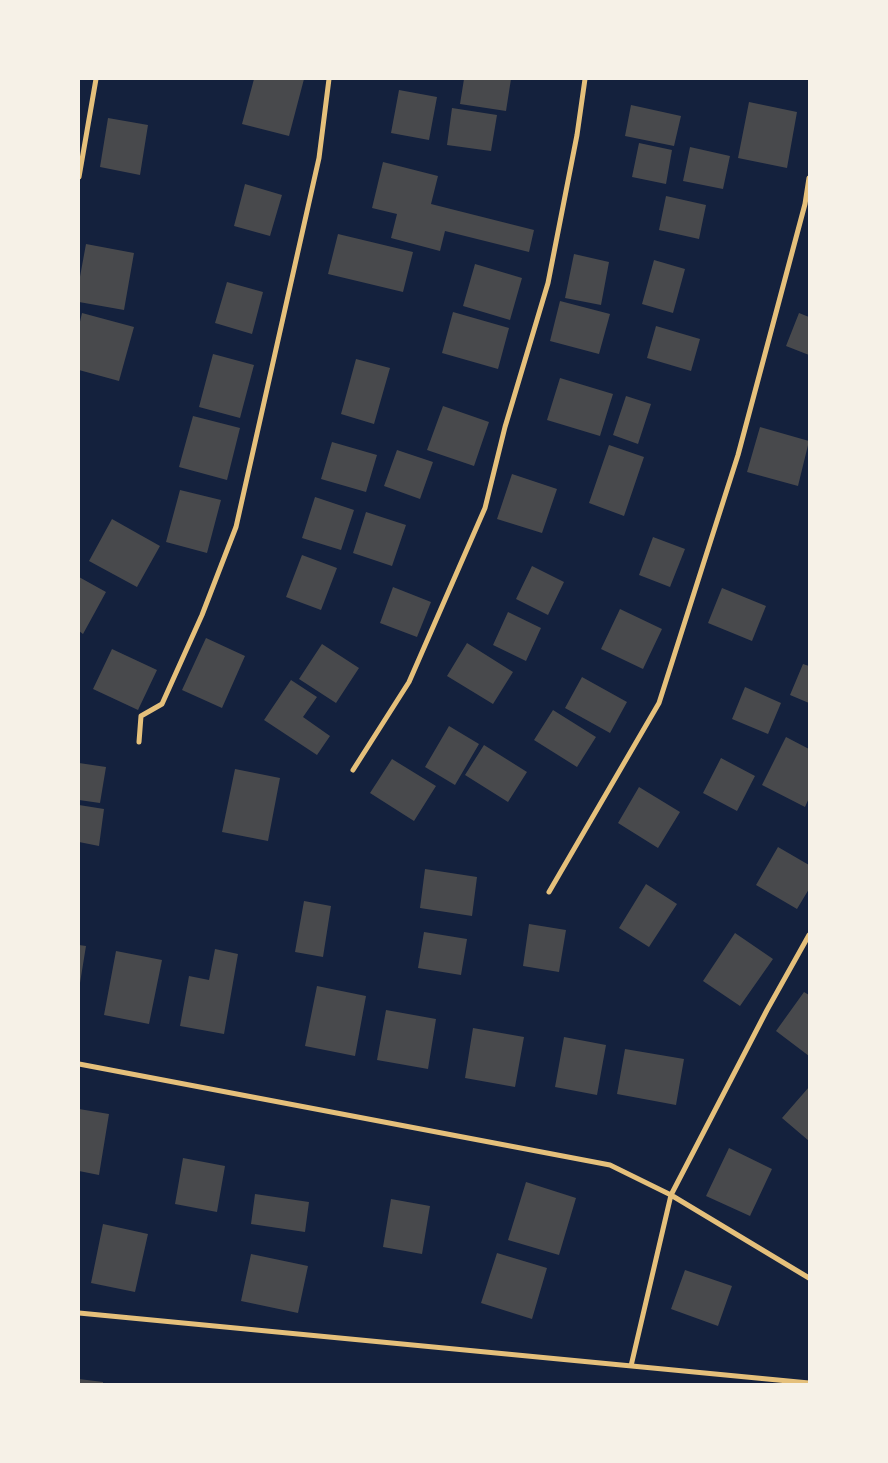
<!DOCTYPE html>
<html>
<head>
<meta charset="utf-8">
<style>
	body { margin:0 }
	#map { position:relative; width:888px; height:1463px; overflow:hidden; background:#14213d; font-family:"Alegreya Sans",sans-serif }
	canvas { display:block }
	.frame { position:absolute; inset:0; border:80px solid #f6f1e7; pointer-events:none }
</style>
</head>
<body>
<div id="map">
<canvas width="888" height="1463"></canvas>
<div class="frame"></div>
</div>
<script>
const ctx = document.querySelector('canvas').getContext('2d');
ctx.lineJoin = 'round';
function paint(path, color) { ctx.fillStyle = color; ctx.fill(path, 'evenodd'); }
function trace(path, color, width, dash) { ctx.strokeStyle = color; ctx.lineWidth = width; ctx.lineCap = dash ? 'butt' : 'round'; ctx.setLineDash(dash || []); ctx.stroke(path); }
paint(new Path2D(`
	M254 79H304L289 136 242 124Z
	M464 79H511L506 111 460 104Z
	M399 90 437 97 429 140 391 133Z
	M749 102 797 112 787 168 738 158Z
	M631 105 681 116 674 146 625 136Z
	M452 108 497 115 491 151 447 145Z
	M108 118 148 125 140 175 100 167Z
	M639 143 672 150 666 184 632 177Z
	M690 147 730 156 723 189 683 181Z
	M383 162 438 176 431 204 534 230 529 252 445 231 440 251 391 238 397 214 372 208Z
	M245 184 282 195 270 236 234 226Z
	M666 196 706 205 699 239 659 230Z
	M338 234 413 252 403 292 328 274Z
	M86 244 134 253 124 310 79 302V282Z
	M574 254 609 262 601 305 565 298Z
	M654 260 685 269 673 313 642 304Z
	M475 264 522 278 510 320 463 306Z
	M227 282 263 292 252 334 215 323Z
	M560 301 610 314 599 354 550 341Z
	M453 312 509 328 498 369 442 353Z
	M82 313 134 327 119 381 79 370V326Z
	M799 313 809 317V355L786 346Z
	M656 326 700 339 691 371 647 358Z
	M213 354 254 365 240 418 199 407Z
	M356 359 390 368 374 424 341 414Z
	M560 378 613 394 600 436 547 420Z
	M626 396 651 404 638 444 613 435Z
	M443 406 489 422 474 466 427 450Z
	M193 416 240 428 227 480 179 467Z
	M760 427 809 441 798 486 747 472Z
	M332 442 377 455 366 492 321 479Z
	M609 445 644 457 624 516 589 503Z
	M397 450 433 462 420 499 384 486Z
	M512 474 557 489 542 533 497 519Z
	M180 490 221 500 207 553 166 542Z
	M315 497 354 510 341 550 302 538Z
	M366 512 406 525 392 566 353 553Z
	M112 519 160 546 137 587 89 561Z
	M653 537 685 549 670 587 639 575Z
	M302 555 337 568 321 610 286 597Z
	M532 566 564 582 548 615 516 599Z
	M79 577 106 592 83 634 79 631Z
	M393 587 431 602 417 637 380 623Z
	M722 588 766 606 752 641 708 623Z
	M620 609 662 629 643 669 601 649Z
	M508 612 541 628 526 661 493 645Z
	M206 638 245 656 222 708 182 690Z
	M467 643 513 672 493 704 447 676Z
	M322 644 359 668 336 703 299 679Z
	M112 649 157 670 138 710 93 689Z
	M803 664 809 666V703L790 695Z
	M582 677 627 702 610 733 565 708Z
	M291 680 317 697 303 717 330 736 317 755 264 720Z
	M745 687 781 703 768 734 732 719Z
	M553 710 596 737 577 767 534 740Z
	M449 726 479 744 455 785 425 767Z
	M786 737 809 749V798L805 807 762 785Z
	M484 745 527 772 508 802 465 775Z
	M721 758 755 776 737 811 703 793Z
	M392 759 436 786 414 821 370 793Z
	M79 763 106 767 100 803 79 800Z
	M235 769 280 778 268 841 222 832Z
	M639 787 680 812 658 848 618 823Z
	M79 805 104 809 99 846 79 842Z
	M778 847 809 865V889L797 909 756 885Z
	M425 869 477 877 472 916 420 908Z
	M646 884 677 904 649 947 619 928Z
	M304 901 331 906 323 957 295 952Z
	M529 924 566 930 559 972 523 966Z
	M424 932 467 939 461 975 418 968Z
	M735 933 773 959 740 1006 703 981Z
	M79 945 86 946 80 983H79Z
	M215 949 238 954 224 1034 180 1026 189 976 209 980Z
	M116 951 162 960 149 1024 104 1015Z
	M317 986 366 996 355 1056 305 1046Z
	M804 992 809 995V1056L776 1031Z
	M386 1010 436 1019 428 1069 377 1060Z
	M473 1028 524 1037 515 1087 465 1078Z
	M564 1037 606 1045 597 1095 555 1087Z
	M625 1049 684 1059 676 1105 617 1094Z
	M809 1087V1141L782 1118Z
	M79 1109 109 1114 99 1175 79 1171Z
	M729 1148 772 1169 750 1216 706 1196Z
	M183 1158 225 1166 217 1212 175 1204Z
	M526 1182 576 1198 559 1255 508 1240Z
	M255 1194 309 1202 305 1232 251 1224Z
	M391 1199 430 1206 422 1254 383 1247Z
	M103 1224 148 1234 135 1292 91 1283Z
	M497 1253 547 1268 532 1319 481 1303Z
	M251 1254 308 1266 298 1313 241 1301Z
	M685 1270 732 1286 718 1326 671 1309Z
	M79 1379 103 1382V1384H79Z`), '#48494c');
trace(new Path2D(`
	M79 177 96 79
	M139 742 141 716 162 704 202 615 236 527 319 158 329 79
	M353 770 409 682 485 508 505 427 548 283 577 135 585 79
	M549 892 659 703 738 455 805 204 809 178
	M79 1064 610 1165 671 1195 809 1278
	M79 1313 809 1383
	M631 1366 671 1195 767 1010 809 935`), '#e5c07b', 5);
</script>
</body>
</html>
